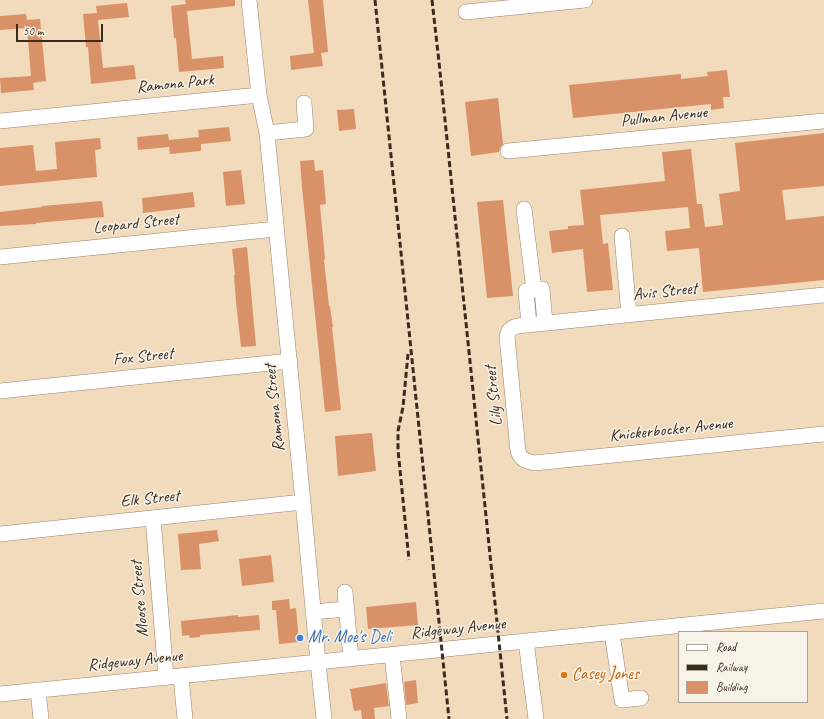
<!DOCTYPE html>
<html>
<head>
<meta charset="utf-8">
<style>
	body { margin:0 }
	#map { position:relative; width:824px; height:719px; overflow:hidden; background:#f1dbbc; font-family:Caveat,sans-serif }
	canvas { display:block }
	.legend { position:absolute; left:678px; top:631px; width:130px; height:72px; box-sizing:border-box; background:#f7f3e8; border:1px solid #aca397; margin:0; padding:5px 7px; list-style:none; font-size:12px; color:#3b2a1e }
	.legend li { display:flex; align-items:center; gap:8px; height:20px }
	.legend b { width:20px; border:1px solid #aca397 }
	.scale { position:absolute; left:16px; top:24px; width:87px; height:18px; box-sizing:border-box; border:2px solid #3b2a1e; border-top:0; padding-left:5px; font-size:12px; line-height:14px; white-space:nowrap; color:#3b2a1e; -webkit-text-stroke:3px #f7f3e8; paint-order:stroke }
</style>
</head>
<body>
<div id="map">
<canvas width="824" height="719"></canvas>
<ul class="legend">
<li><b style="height:5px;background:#fff"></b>Road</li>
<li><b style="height:5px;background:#3b2a1e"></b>Railway</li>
<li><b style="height:11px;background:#d99167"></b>Building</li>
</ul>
<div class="scale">50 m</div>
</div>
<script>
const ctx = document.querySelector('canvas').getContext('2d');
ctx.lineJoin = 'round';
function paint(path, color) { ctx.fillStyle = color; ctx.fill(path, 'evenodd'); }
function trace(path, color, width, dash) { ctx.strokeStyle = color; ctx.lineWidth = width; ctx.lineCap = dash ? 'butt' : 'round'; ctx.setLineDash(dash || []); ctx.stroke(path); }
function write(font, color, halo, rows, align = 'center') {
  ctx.font = font + ' Caveat,sans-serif'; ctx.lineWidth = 3; ctx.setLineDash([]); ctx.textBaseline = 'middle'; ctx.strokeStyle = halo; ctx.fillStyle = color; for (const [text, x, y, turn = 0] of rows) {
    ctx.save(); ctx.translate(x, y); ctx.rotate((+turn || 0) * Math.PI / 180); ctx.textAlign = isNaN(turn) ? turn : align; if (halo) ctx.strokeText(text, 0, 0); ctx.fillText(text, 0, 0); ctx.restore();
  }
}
paint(new Path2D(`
	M185 0H235V6L187 11 192 59 223 56 224 68 179 72 176 38H174L171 6 186 4Z
	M308 0H323L328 52 321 53 323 66 291 70 290 56 314 53Z
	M127 3 129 17 98 20 103 68 134 65 136 79 91 84 88 47H86L83 14 97 13 96 6Z
	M26 14 27 20 40 19 46 81 33 83 34 90 1 93 0 78 31 76 27 28 0 30V16Z
	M727 70 730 97H723L724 108 711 110V104L573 118 569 85 681 74V79L708 76 707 72Z
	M498 98 503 144 500 148 499 152 471 156 465 102Z
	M354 109 356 129 339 131 337 110Z
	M229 127 231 141 201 144V151L170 154 169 147 138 150 137 137 168 134 169 140 199 137 198 130Z
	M824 133V186L782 190 786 220 824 216V280L703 292 699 248 667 251 665 231 690 228 688 207 600 215 603 244 608 243 613 290 587 292 583 249 552 253 549 231 568 229V226L584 225 580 190 665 181 662 152 691 149 697 204H702L705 227 723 225 719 194 740 191 735 143Z
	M100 138 101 149 95 150 97 177 0 186V148L33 145 36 171 57 169 55 142Z
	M314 160 315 171 323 170 326 204 320 205 325 259 324 260 329 306H330L333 327H332L341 410 325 412 302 187 300 161Z
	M241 170 245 204 226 206 223 172Z
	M193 192 195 207 143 213 142 198Z
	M503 200 513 296 487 298 477 202Z
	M102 201 104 217 36 223V224L0 226V212L42 207V206Z
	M247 247 256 346 241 347 236 302 234 275H235L232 249Z
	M372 433 376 471 338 476 335 436Z
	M217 530 219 541 199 544 201 569 181 570 178 534Z
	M271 555 274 582 242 586 239 559Z
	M289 599 290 609 296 608 299 642 279 644 276 610H272V601Z
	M416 602 418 625 368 629 366 607Z
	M238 615V617L259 615 260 630 200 635V637L190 638 189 635 182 636 181 621Z
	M416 680 418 703 406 705 404 682Z
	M386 683 389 706 374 708 375 719H362L361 710 354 711 350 689Z`), '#d99167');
const minor = new Path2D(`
	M466 12 585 0
	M259 95 267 133 303 502 318 662 324 719
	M0 121 259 95 249 0
	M267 133 306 129 304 103
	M508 151 824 121
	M524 209 534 290
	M622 236 629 315
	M0 257 276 229
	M824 295 517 326C510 329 509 329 507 337L518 451C521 460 526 461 534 463L824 434
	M529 325 526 291 542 289 545 323
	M0 391 290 361
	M153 518 166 677
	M0 534 303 502
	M345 592 351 659
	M313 612 346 609
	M612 633 622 700 641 698
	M526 641 536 719
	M392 655 399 719
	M181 676 185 719
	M38 690 41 719
	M0 694 824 611`);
trace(minor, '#96826d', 16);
trace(minor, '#fff', 15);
trace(new Path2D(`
	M375 0 449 719
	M432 0 439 62 507 719
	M408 354 403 407 398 431V450L409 560`), '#3b2a1e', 3, [6, 3]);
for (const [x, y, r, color] of [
	[300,638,4,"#3f7fe0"],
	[564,675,4,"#e8710a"]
]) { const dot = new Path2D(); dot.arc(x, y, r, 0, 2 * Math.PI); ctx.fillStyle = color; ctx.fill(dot); trace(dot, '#f7f3e8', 1.5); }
write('17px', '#3b2a1e', '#f7f3e8', [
	["Ramona Park",175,84,-6],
	["Pullman Avenue",664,117,-6],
	["Leopard Street",136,224,-6],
	["Avis Street",665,292,-6],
	["Fox Street",143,357,-6],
	["Lily Street",494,396,-96],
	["Ramona Street",275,408,-96],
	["Knickerbocker Avenue",671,430,-6],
	["Elk Street",150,499,-6],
	["Moose Street",140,599,-95],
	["Ridgeway Avenue",458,629,-6],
	["Ridgeway Avenue",135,661,-6]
]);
write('17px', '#366cbe', '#f7f3e8', [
	["Mr. Moe's Deli",308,638]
], 'left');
write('17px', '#c56008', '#f7f3e8', [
	["Casey Jones",572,675]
], 'left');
</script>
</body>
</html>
